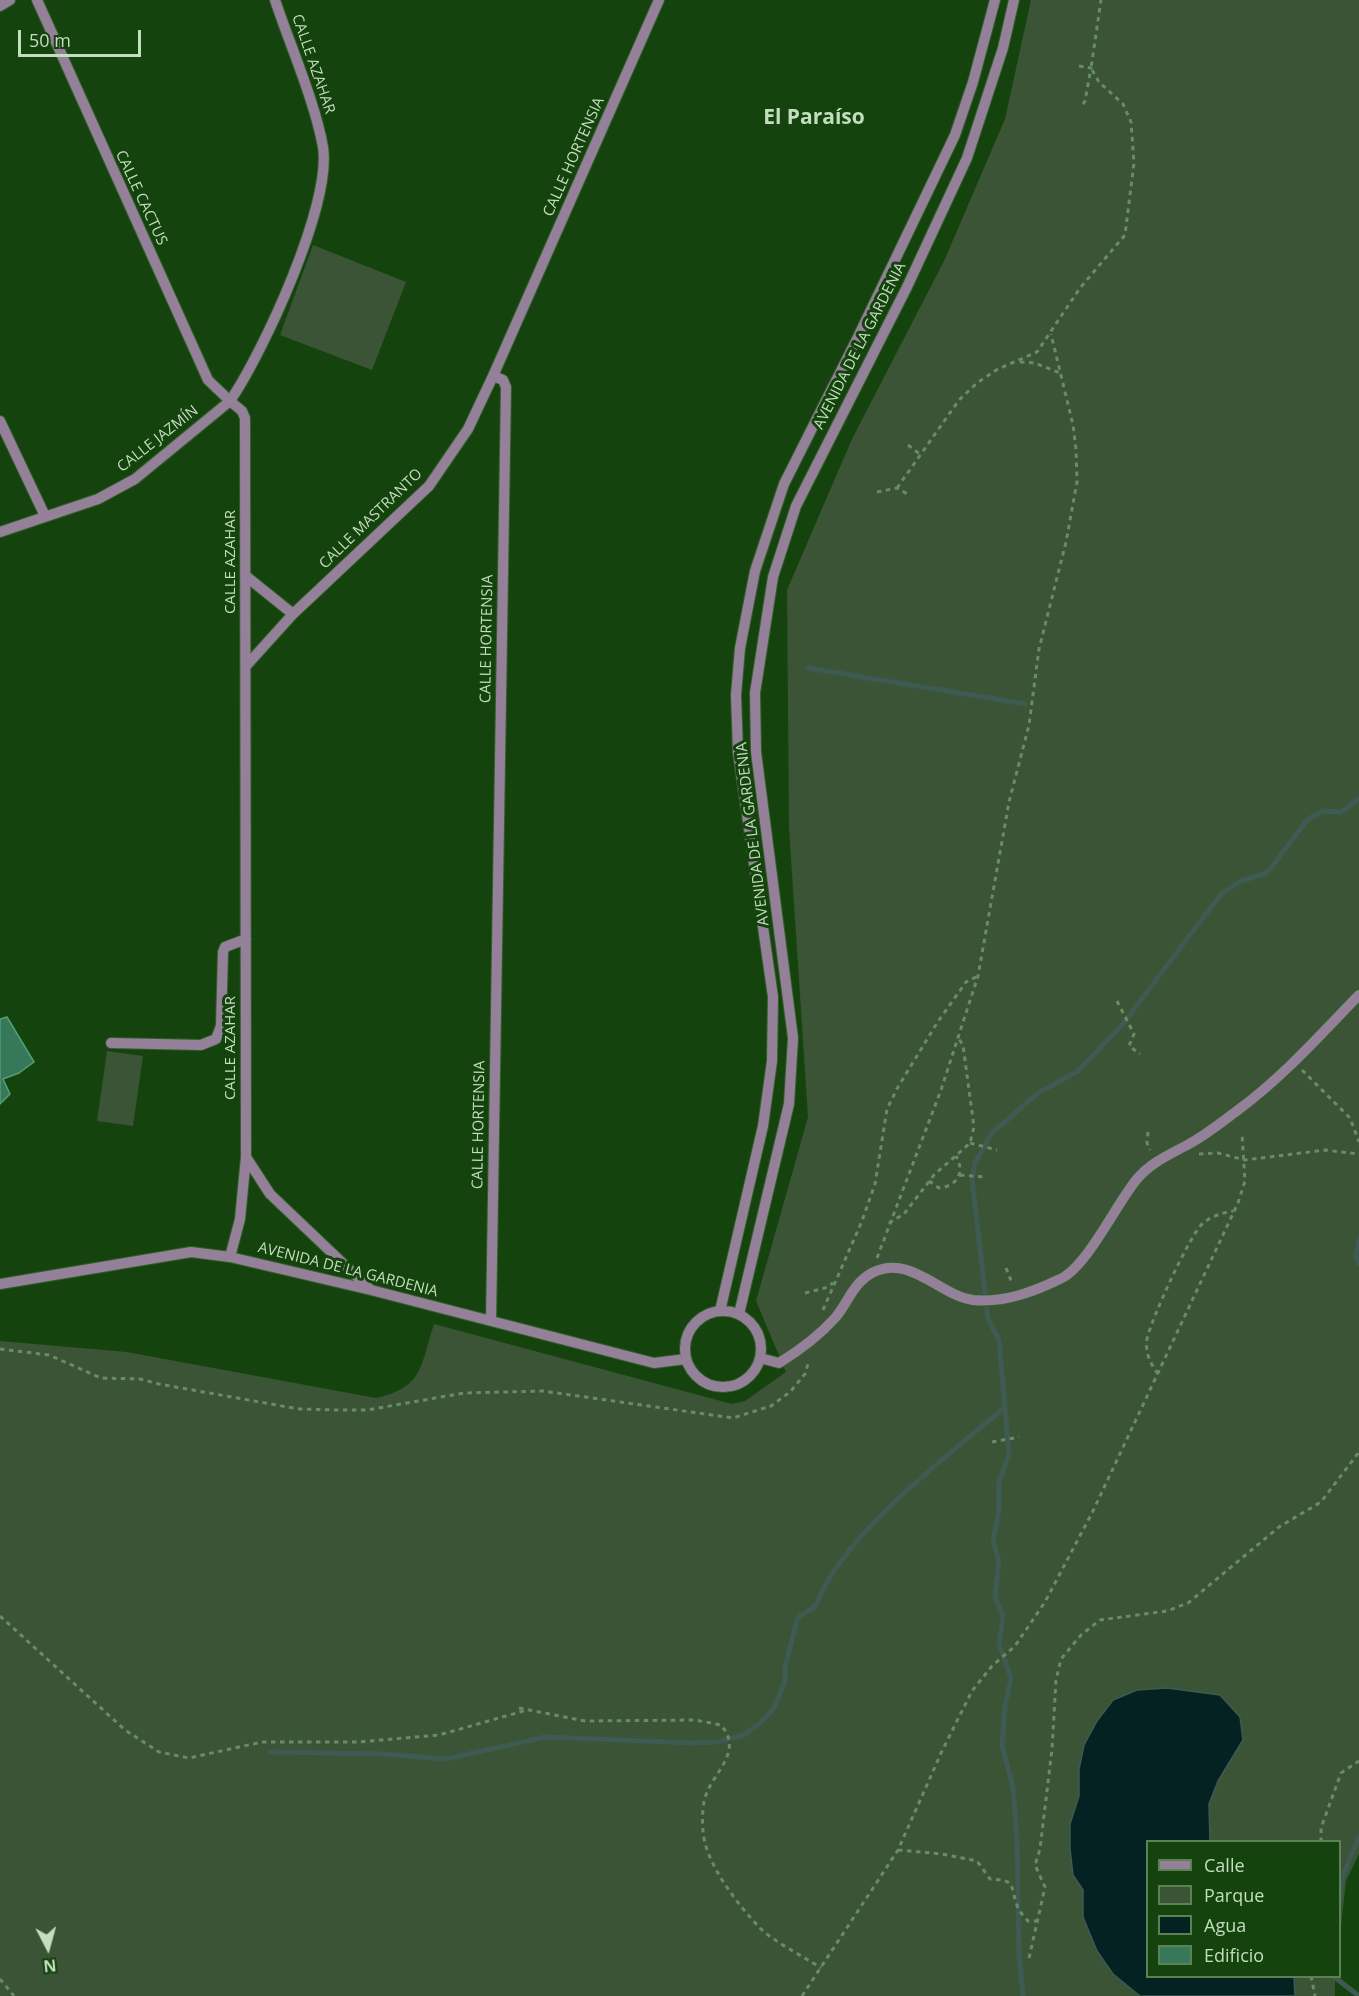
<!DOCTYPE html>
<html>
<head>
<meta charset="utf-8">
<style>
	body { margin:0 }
	#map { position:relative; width:1359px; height:1996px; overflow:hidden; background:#15430d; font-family:"Open Sans",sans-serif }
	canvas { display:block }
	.legend { position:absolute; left:1146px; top:1840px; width:195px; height:138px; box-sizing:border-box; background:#15430d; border:2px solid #5b8154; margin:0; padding:8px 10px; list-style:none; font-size:18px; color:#c3ddbf }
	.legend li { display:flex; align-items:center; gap:12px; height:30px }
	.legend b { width:30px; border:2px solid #5b8154 }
	.north { position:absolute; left:18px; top:1918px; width:60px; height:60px; -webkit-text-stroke:4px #15430d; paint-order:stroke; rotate:174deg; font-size:16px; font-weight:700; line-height:24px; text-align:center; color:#c3ddbf }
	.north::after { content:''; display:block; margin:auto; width:21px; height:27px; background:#c3ddbf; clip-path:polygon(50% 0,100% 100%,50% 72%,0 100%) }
	.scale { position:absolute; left:18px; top:30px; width:123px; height:27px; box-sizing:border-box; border:3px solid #c3ddbf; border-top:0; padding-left:8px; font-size:18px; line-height:21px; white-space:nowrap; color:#c3ddbf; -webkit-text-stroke:4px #15430d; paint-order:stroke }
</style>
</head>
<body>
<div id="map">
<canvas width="1359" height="1996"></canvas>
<ul class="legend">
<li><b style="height:8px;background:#948098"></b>Calle</li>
<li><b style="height:16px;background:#3a5435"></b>Parque</li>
<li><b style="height:16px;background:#052223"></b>Agua</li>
<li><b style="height:16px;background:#367859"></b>Edificio</li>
</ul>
<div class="north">N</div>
<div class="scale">50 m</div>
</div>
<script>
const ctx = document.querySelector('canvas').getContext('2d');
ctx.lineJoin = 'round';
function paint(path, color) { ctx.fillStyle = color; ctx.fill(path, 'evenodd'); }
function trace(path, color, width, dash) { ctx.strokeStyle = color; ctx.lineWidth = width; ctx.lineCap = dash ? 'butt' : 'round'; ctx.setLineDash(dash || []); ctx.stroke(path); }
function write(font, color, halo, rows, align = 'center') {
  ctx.font = font + ' "Open Sans",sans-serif'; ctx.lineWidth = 6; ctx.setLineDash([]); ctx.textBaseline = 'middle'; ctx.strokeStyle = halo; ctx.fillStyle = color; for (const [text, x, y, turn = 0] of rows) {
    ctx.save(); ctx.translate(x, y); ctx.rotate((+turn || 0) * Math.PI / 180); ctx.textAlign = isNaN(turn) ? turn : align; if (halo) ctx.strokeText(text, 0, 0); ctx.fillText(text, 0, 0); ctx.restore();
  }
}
paint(new Path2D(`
	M1031 0H1359V1854L1346 1881 1340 1935V1842H1148V1976L1335 1977V1996H0V1341L127 1352 376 1398C424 1387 420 1366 434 1324L732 1404 745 1401 786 1372 756 1301 808 1117 789 828 787 590 852 439 944 261 1005 119Z
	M313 245 406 282 372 370 280 335Z
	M107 1051 143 1056 133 1126 97 1121Z`), '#3a5435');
const water = new Path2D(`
	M1167 1688 1220 1695 1240 1717 1243 1740 1218 1781 1209 1804 1210 1841 1148 1842V1976L1294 1977 1295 1996H1140L1113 1974 1097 1951 1083 1917V1890L1073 1875 1070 1849V1824L1079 1796V1769L1084 1745 1097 1721 1113 1700 1137 1690Z`);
paint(water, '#052223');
trace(water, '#3e5a52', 1.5);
trace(new Path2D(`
	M808 668 1025 704
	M1359 1239 1356 1256 1359 1264
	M271 1752 382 1754 446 1759 545 1737 695 1743 717 1742 744 1735 760 1723 774 1708 785 1681V1667L797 1620C802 1611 814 1611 817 1603 843 1534 948 1456 1005 1407
	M1340 1901 1342 1878 1359 1837
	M1333 1976 1359 1996
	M1023 1996 1019 1954 1017 1839 1013 1787 1002 1746 1005 1705 1011 1678 999 1644 1003 1616 995 1597 999 1561 993 1541 999 1510V1482L1009 1454 999 1340 988 1319 972 1179 975 1163 991 1134 1038 1093 1078 1071 1122 1025 1221 894 1241 881 1267 873 1307 820 1322 811 1341 812 1359 799`), '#3e5a52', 5);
const building = new Path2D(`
	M7 1017 34 1062 19 1073 3 1079 10 1094 0 1104V1019Z`);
paint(building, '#367859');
trace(building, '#519f79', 1.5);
const minor = new Path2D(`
	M0 6 10 0
	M0 421 45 516
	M0 532 98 499 135 479 230 401 208 380 37 0
	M247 577 293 614
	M246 666 293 614 429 486 468 429 493 376 659 0
	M111 1043 201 1045 216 1039 221 1026 223 952 225 947 246 939
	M246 1157 270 1194 371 1290
	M230 1257 240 1219 246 1157 245 418 242 411 230 401C263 353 332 204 323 147 315 102 290 45 275 0
	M0 1284 191 1252 230 1257 371 1290 654 1363 686 1359
	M720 1311 763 1126 772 1061 773 997 738 752 736 695 740 648 755 571 784 484 857 339 955 135 973 82 995 0
	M685 1349a38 38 0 1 1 76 0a38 38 0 1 1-76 0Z
	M739 1314 789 1104 793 1038 756 752 755 693 773 577 796 506 907 287 967 158 1003 48 1014 0
	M491 1321 506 387 503 380 493 376
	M760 1358 779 1363C800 1350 818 1337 835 1318 848 1303 853 1283 872 1273 910 1253 940 1296 973 1300 1004 1303 1033 1292 1060 1279 1087 1267 1116 1204 1137 1179 1151 1162 1171 1154 1189 1144 1206 1135 1222 1122 1238 1110 1283 1077 1320 1035 1359 995`);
trace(minor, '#345f2d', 12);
trace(new Path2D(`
	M1079 66 1091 68 1085 101 1081 108
	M1020 362 1035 363 1060 373
	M908 445 921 455
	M897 488 959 400 977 383 998 369 1037 352 1080 288 1125 235 1134 163 1131 122 1123 104 1099 82 1091 68 1101 0
	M877 492 897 488 909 495
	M1117 1001 1134 1034 1129 1046 1140 1054
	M1302 1070 1350 1118 1359 1142
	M1148 1132 1147 1143 1150 1150
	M970 1143 997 1150
	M1199 1154 1218 1153 1245 1160 1325 1150 1359 1154
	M960 1175 984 1177
	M929 1181 939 1188C958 1186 965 1172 956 1156
	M889 1223 904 1214 934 1175 970 1143 974 1127 963 1045 958 1038
	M877 1258 941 1090 978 976 1009 802 1029 725 1039 649 1066 542 1077 482 1076 449 1073 425 1051 334
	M1006 1268 1012 1283
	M805 1293 825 1288 833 1283
	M823 1310 862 1221 875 1184 887 1109 898 1087 937 1023 966 982 978 976
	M0 1349 49 1355 101 1378 140 1379 159 1384 299 1409 334 1410H367L464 1393 543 1391 733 1418 771 1406 790 1392 805 1374 809 1360
	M1158 1374C1150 1363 1145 1353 1147 1339 1151 1320 1189 1236 1203 1223 1212 1216 1222 1213 1233 1211
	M992 1442 1019 1437
	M0 1616 125 1730 159 1752 189 1758 262 1742H359L439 1735 527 1710
	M519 1708 585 1721 695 1720 721 1725C742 1749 718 1769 708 1790 702 1802 702 1818 703 1831 705 1863 738 1905 760 1928 774 1942 803 1956 821 1968
	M1321 1842V1828L1341 1773 1359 1761
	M898 1850 942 1854 977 1861 990 1879C1017 1881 1009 1883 1017 1905 1018 1911 1024 1916 1028 1921H1036
	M1029 1958 1045 1887 1035 1865 1040 1849 1052 1749 1056 1680 1061 1659 1081 1635 1100 1620 1167 1611 1188 1603 1279 1527 1321 1502 1359 1452
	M1311 1976 1315 1996
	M0 1979 14 1996
	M802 1996 898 1850 942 1751 972 1691 992 1666 1015 1646 1045 1602 1093 1511 1238 1203 1245 1181 1242 1134`), '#698d63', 3, [4.5, 4.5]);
trace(minor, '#948098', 10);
write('15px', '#c3ddbf', '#15430d', [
	["CALLE AZAHAR",313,64,71],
	["CALLE HORTENSIA",574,157,-66],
	["CALLE CACTUS",141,198,65],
	["AVENIDA DE LA GARDENIA",860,346,-63],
	["CALLE JAZMÍN",158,439,-38],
	["CALLE MASTRANTO",371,519,-44],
	["CALLE AZAHAR",231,562,-90],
	["CALLE HORTENSIA",487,639,-89],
	["AVENIDA DE LA GARDENIA",753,834,-97],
	["CALLE AZAHAR",231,1048,-90],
	["CALLE HORTENSIA",479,1125,-89],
	["AVENIDA DE LA GARDENIA",348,1270,14]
]);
write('bold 21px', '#c3ddbf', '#15430d', [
	["El Paraíso",814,118]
]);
</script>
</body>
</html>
